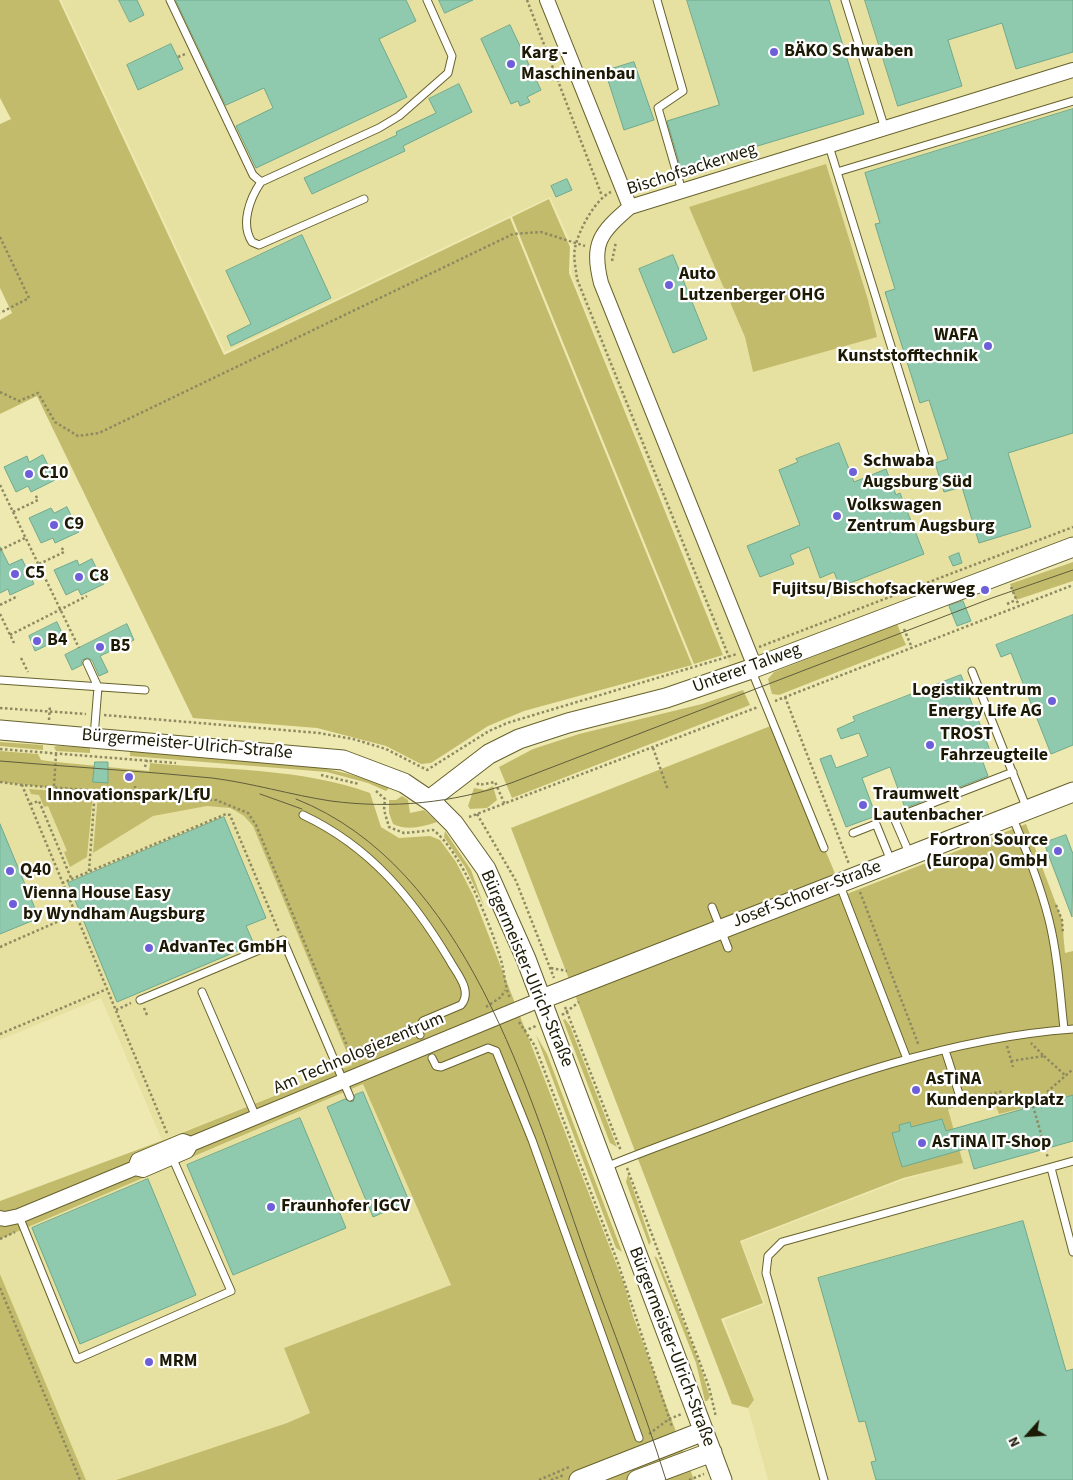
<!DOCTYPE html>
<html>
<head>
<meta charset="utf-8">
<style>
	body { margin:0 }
	#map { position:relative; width:1073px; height:1480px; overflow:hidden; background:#eee9b1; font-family:"Source Sans 3",sans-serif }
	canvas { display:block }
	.north { position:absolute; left:1003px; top:1410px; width:50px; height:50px; -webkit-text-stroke:4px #fff; paint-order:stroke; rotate:244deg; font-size:14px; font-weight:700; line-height:20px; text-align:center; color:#1c1a05 }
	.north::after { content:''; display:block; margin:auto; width:18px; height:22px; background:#1c1a05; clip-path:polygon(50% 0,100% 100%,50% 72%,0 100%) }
</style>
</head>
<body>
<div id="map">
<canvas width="1073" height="1480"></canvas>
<div class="north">N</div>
</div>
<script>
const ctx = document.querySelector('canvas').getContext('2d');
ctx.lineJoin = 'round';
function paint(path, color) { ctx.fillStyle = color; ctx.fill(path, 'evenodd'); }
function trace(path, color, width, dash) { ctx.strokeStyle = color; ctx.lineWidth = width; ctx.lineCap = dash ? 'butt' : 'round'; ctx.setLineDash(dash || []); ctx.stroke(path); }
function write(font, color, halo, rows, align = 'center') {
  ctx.font = font + ' "Source Sans 3",sans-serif'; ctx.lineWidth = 4.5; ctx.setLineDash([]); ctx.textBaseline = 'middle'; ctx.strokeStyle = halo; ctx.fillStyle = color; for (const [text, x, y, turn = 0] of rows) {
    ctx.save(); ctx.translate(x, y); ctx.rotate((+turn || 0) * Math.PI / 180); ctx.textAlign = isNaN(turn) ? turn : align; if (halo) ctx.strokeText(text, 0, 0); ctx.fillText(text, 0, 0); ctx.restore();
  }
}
paint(new Path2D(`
	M61 0H1073V539L731 667 571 273 573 247 550 197 225 352Z
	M0 782 222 806 244 816 253 826 352 1065 162 1140 101 998 0 1040Z
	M363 1084 451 1286 284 1348 310 1413 287 1423 116 1480H86L0 1274V1239Z
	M1072 1095 1073 1480H768L748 1408 754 1400 724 1320 765 1304 741 1242 905 1179 962 1163 948 1109 994 1098 999 1113Z`), '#e7e1a1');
paint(new Path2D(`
	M0 0H59L224 355 510 218 692 665 524 711 488 726 431 763 421 764 386 746 317 728 193 718 37 396 0 414V320L12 313 0 288V124L11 119 0 98Z
	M826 164 868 300 877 337 753 372 745 337 689 207Z
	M549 199 570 247 569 273 723 655 694 664 512 217Z
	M1073 562V581L1016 600 1010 584Z
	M897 624 906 645 779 695 772 694 768 679 774 672Z
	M743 690 750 705 512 798 499 767 533 749 579 734 702 704Z
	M773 725 844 895 1026 824 1062 920 1065 953 1073 951V1100L1071 1096 999 1114 993 1098 948 1109 963 1163 903 1178 740 1241 763 1303 721 1319 754 1400 748 1408 732 1404 511 828Z
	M0 742 43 745V750L0 746Z
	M57 746 90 747V753L56 751 54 747Z
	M0 751 38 754 41 760 56 762 149 771 150 763C223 770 301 768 370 793L381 827 399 838 430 836 440 840 456 862 473 895 624 1284 633 1316 694 1480H116L287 1423 310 1413 284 1348 451 1285 363 1084 0 1239V1201L169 1138 352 1065 253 826 244 816 230 808 207 806 153 816 93 853 98 794 124 796 0 782Z
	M130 751C163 753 195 757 228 759 283 763 338 765 389 788L386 791 368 783 327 772 130 756Z
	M493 786 497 800 487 808 470 809 468 806 474 788 485 790Z
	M29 789 93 794 87 857 70 867 64 852 67 851 48 806 44 807 39 795 31 794Z
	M402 796 408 800 410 813 424 810 437 822C422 827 407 831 393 824L389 813V800H396Z
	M445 831 471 870 484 906 465 867 444 837Z
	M565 1019 570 1026 617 1147 610 1143 563 1020Z
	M536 1035 547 1054 622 1252 616 1248Z
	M628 1174 651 1242 649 1245 626 1182Z
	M654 1256 657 1258C676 1304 696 1349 710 1397L707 1401H705L696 1363Z
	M0 1274 86 1480H0Z`), '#c3bb6c');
const building = new Path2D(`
	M119 0H137L144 15 130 22Z
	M176 0H406L416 21 379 39 407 97 256 168 236 126 273 108 264 88 226 105Z
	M439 0H473L445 13Z
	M687 0H829L864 114 681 169 667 121 719 105Z
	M865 0H1073V52L1016 69 1002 23 948 40 962 86 898 106Z
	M510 25 541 90 527 97 530 102 520 106 518 101 511 104 481 39Z
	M171 44 183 69 138 90 127 65Z
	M634 62 654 120 624 130 605 71Z
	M459 84 472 112 403 146 405 151 312 194 304 178 397 135 396 132 436 113 429 99Z
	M1073 109V433L1008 453 1031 527 979 543 962 487 944 492 935 463 948 459 929 400 920 403 885 292 895 289 875 224 880 223 865 173Z
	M567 179 572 190 556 197 551 186Z
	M302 235 331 298 231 346 227 336 251 324 226 271Z
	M673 255 707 339 673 353 639 269Z
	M839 443 854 482 886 469 896 495 900 493 924 554 840 587 834 572 820 578 809 547 790 555 794 564 760 577 747 546 800 525 779 470 798 462 796 459Z
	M43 455 55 480 31 492 28 486 16 492 4 467 27 456 29 462Z
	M67 507 79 532 55 543 53 538 41 543 29 518 51 508 54 513Z
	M0 547 9 565 22 559 34 584 10 595 8 589 0 593Z
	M959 553 962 563 953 566 949 557Z
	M92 559 104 584 81 595 78 589 66 595 54 570 77 560 79 565Z
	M963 601 971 621 957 626 949 606Z
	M1073 615V745L1051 754 1011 653 1001 657 996 645Z
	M57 622 64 637 35 651 29 636Z
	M127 624 134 640 100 656 108 672 99 676 92 660 87 658 82 660V665L72 670 65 655Z
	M961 675 991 753 981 757 988 776 905 808 890 767 862 778 876 816 846 827 820 759 831 755 836 768 868 756 859 733 841 739 837 729 855 721 853 717Z
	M95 762H108V783L93 782Z
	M224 817 266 918 246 926 254 944 117 1002 68 883Z
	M0 824 39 918 0 934Z
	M1066 835 1073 854 1072 917 1044 843Z
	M363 1092 409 1201 373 1217 327 1107 345 1099 353 1102 355 1095Z
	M1041 1095 1044 1104 1073 1095V1141L974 1169 968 1148 902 1167 892 1133 900 1131 899 1125 910 1122 911 1127 942 1119 946 1131 1023 1109 1021 1101Z
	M300 1118 346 1228 233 1275 187 1165Z
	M148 1179 196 1295 80 1344 32 1228Z
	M1023 1221 1066 1371 1073 1369V1480H876L871 1462 876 1461 865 1421 859 1422 818 1278Z`);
paint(building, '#8fcaae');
trace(building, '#6fa98e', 1);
const lane = new Path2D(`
	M170 0 253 175 261 182
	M657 0 683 91 658 108 682 191
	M845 0 885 129
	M829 146 926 459
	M837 172 1073 101
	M364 199 259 245 252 242C240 224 250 198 261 182L379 128 399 116 448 73 452 56 427 0
	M87 663 98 687 94 737
	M751 669 824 848
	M972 671 1027 809
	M0 680 145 690
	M303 815C371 847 413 899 450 961 457 974 473 991 461 1005L423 1021 418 1029 420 1035
	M1012 816C1026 850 1040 884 1049 920 1058 956 1060 993 1064 1029
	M853 833 876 824 891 861
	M910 855 894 818 1013 772
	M839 883 907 1059
	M712 907 728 948
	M202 992 256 1117
	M140 1000 283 940 350 1097
	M945 1050 961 1100
	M432 1058 436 1066 441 1067 488 1048 496 1051 532 1140 639 1438
	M606 1167C642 1152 679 1139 716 1125 830 1081 949 1038 1073 1029
	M1051 1168 1073 1252
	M19 1216 77 1359 231 1291 172 1157
	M824 1480 766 1273 768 1256 782 1242 1073 1161`);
const street = new Path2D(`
	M547 0 630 207
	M755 667 601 283C591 243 600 233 630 207L1073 70
	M135 1168 138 1160 183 1141 191 1144
	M0 1218 5 1219 19 1216 135 1168 143 1170 187 1151 191 1144 542 999`);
const secondary = new Path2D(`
	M0 730 343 760 404 783 432 802 454 824 486 869 526 959 722 1480
	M429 800 489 754 519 739 568 723 666 698 751 669 1073 547
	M542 999 1073 792
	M579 1480 704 1431
	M637 1480 712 1452`);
trace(lane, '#67622d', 9);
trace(street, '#67622d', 16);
trace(secondary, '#67622d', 21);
trace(new Path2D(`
	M527 0 602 196
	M178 57 185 54
	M611 192C596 198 578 231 575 248 573 258 576 269 577 279L729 657
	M0 237 29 298 0 313
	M612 261 616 242
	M0 392 19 401 38 393 55 422 78 436 99 433 513 234 541 232 585 246
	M0 485 79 648
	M13 512 38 500 35 494
	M0 550 25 538
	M39 564 64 552 61 546
	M1011 587 1019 606
	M1007 604 1016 600
	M0 605 18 596
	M0 614 14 643
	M904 629 912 648
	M10 635 87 596
	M759 647 1073 527
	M21 658 28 672
	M785 697 849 864
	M775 701 1073 585
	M0 708 86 714
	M104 715 319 733 353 739 386 749 427 770 489 731 507 723 737 654
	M49 720 50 706
	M653 748 668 790
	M0 749 176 763
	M145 767 147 760
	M321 775 359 784
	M0 782 22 785
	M477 783 479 785 495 782 505 805
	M54 786 56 754
	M376 791 385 799 384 810 389 827 404 833 433 830C460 849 491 925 500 957 505 971 504 985 510 998
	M135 793V786
	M30 804 39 801 71 878
	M477 814 516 881 554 978
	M469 817 758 707
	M89 871 95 790
	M62 883 226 814 230 815 279 932
	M860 892 919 1046
	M1056 905 1062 920 1063 934
	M0 947 75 914
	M551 968 567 971
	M486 1007 501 997 505 990
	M565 1007 621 1151
	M144 1008 147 1015
	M116 1010 131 1003
	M562 1015 579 1002
	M519 1022 535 1046 618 1263 672 1427
	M524 1031 536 1026
	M0 1034 107 989
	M1007 1046 1013 1067
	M1044 1056 1066 1076
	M1011 1061 1044 1056 1031 1043
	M1047 1092 1072 1070
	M970 1099 1003 1091
	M1033 1106 1048 1158
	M167 1133 22 785 216 800 248 813 256 825 352 1058 358 1062
	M627 1168 709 1387 716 1417
	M0 1239 15 1232
	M0 1288 80 1480
	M649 1434 669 1419 682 1414
	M539 1480 569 1467
	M551 1480 564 1475
	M689 1480 704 1474`), '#8d8961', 2.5, [2.5, 2.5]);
trace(lane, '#fff', 7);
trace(street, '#fff', 14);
trace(secondary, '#fff', 19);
trace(new Path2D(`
	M0 761C71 767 141 771 212 778 252 783 291 795 331 801 392 809 453 803 511 783L992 598 1073 570
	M260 794 302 809
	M296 799C467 867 528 1092 584 1250 611 1327 642 1402 666 1480`), '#605d3d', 1);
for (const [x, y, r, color] of [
	[774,52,5,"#6c5fd9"],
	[511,64,5,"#6c5fd9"],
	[669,285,5,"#6c5fd9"],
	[988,346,5,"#6c5fd9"],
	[853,472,5,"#6c5fd9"],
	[29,474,5,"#6c5fd9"],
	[837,516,5,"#6c5fd9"],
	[54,525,5,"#6c5fd9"],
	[15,574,5,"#6c5fd9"],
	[79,577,5,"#6c5fd9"],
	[985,590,5,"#6c5fd9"],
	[37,641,5,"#6c5fd9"],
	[100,647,5,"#6c5fd9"],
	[1052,701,5,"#6c5fd9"],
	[930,745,5,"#6c5fd9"],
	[129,777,5,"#6c5fd9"],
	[863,805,5,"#6c5fd9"],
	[1058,851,5,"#6c5fd9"],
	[10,871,5,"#6c5fd9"],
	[13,904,5,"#6c5fd9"],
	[149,948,5,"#6c5fd9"],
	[916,1090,5,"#6c5fd9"],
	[922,1143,5,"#6c5fd9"],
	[271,1207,5,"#6c5fd9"],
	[149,1362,5,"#6c5fd9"]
]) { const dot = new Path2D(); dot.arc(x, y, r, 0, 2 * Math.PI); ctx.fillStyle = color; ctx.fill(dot); trace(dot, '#fff', 2); }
write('bold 18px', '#1c1a05', '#fff', [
	["BÄKO Schwaben",784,52],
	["Karg -",521,54],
	["Maschinenbau",521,75],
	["Auto",679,275],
	["Lutzenberger OHG",679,296],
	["WAFA",978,336,"right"],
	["Kunststofftechnik",978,357,"right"],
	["Schwaba",863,462],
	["Augsburg Süd",863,483],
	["C10",39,474],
	["Volkswagen",847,506],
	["Zentrum Augsburg",847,527],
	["C9",64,525],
	["C5",25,574],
	["C8",89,577],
	["Fujitsu/Bischofsackerweg",975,590,"right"],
	["B4",47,641],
	["B5",110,647],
	["Logistikzentrum",1042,691,"right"],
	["Energy Life AG",1042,712,"right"],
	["TROST",940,735],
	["Fahrzeugteile",940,756],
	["Traumwelt",873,795],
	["Lautenbacher",873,816],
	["Innovationspark/LfU",129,796,"center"],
	["Fortron Source",1048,841,"right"],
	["(Europa) GmbH",1048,862,"right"],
	["Q40",20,871],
	["Vienna House Easy",23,894],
	["by Wyndham Augsburg",23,915],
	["AdvanTec GmbH",159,948],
	["AsTiNA",926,1080],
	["Kundenparkplatz",926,1101],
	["AsTiNA IT-Shop",932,1143],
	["Fraunhofer IGCV",281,1207],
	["MRM",159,1362]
], 'left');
write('18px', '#1c1a05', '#fff', [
	["Bischofsackerweg",692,170,-18],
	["Unterer Talweg",747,669,-20],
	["Bürgermeister-Ulrich-Straße",187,745,5],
	["Josef-Schorer-Straße",807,895,-21],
	["Bürgermeister-Ulrich-Straße",526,969,67],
	["Am Technologiezentrum",359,1054,-23],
	["Bürgermeister-Ulrich-Straße",671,1347,69]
]);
</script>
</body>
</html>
